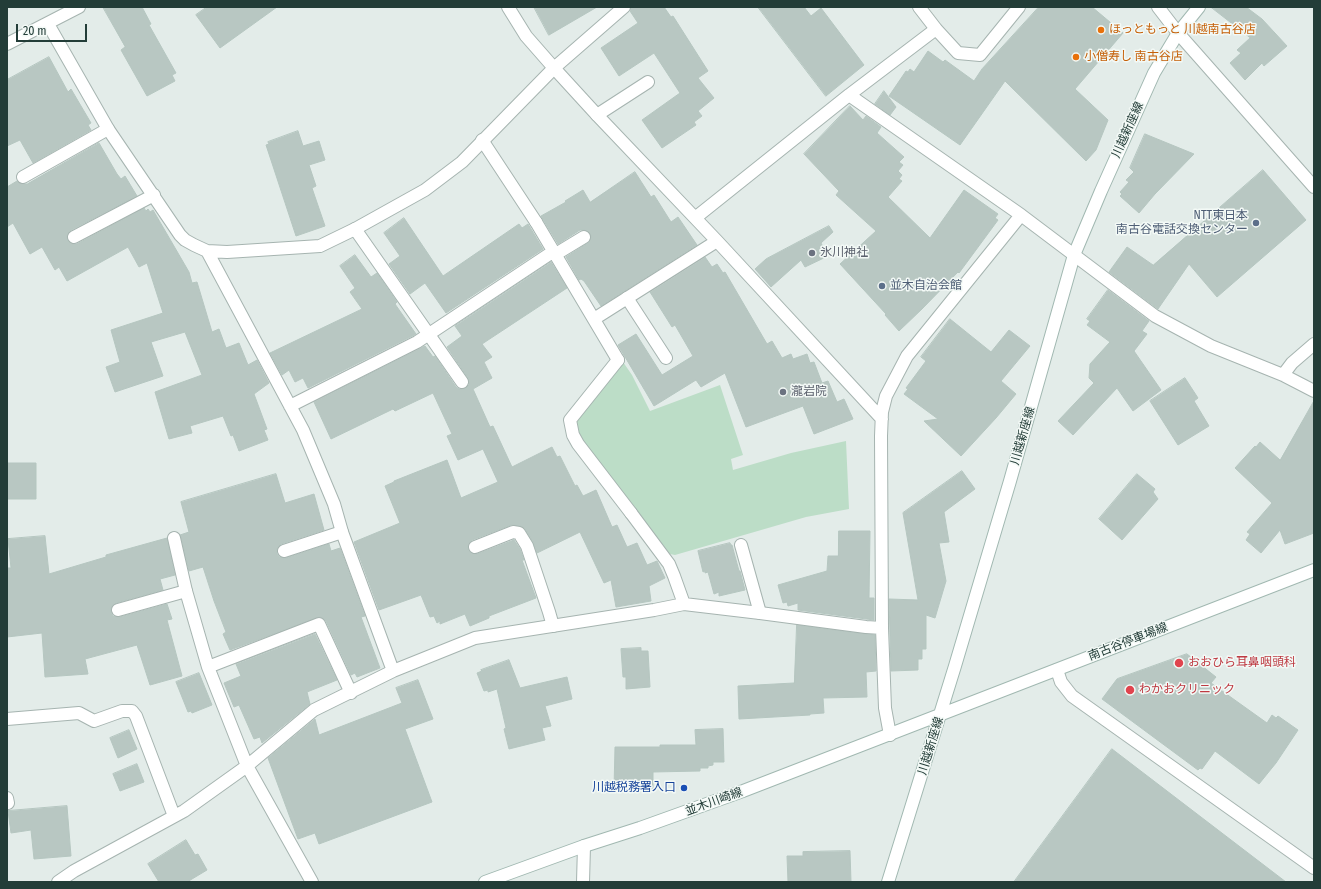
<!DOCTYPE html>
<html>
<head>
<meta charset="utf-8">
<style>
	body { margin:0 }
	#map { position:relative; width:1321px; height:889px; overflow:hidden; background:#e3ece9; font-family:"Fira Sans Condensed",sans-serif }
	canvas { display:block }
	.frame { position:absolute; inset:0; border:8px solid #233d38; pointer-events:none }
	.scale { position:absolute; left:16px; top:24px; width:71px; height:18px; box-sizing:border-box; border:2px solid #233d38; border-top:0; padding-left:5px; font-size:12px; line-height:14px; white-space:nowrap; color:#233d38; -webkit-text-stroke:3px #f3f9f6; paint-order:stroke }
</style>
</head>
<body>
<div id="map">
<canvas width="1321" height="889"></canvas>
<div class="frame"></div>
<div class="scale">20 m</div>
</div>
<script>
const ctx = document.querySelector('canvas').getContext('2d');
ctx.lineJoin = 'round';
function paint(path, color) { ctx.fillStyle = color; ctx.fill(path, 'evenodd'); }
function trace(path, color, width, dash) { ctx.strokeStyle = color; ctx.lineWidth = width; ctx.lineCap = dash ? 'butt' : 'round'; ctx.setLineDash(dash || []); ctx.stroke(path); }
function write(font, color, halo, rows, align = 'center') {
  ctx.font = font + ' "Fira Sans Condensed","Noto Sans JP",sans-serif'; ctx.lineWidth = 3; ctx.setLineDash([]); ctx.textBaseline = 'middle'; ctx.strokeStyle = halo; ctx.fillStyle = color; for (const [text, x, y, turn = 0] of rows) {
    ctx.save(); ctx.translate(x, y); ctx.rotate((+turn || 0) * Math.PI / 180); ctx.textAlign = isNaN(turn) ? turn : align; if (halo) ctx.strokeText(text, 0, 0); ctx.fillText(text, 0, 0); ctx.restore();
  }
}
paint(new Path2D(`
	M623 362 632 375 650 411 720 385 743 455 731 459 733 470 791 453 846 441 849 509 806 517 675 555 670 554 579 440 574 420Z`), '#bcddc7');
const building = new Path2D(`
	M103 7H142L151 24 149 25 176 73 172 75 175 81 147 96 121 50 125 47Z
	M207 7H277L220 48 196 15Z
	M534 7H597L549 35Z
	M631 7H664L671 17 673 16 708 71 698 78 714 98 698 111 702 116 694 122 696 125 662 148 642 120 680 93 654 53 619 76 601 48 638 23 630 11Z
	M758 7H804L811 16 821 8 864 65 826 96Z
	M1039 7H1092L1123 33 1075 89 1108 120 1096 150 1086 161 1005 81 960 145 889 96 906 71 908 72 910 69 914 72 928 51 943 62 945 60 974 81 982 69Z
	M1211 7H1246L1262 19 1287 46 1264 66 1262 63 1245 80 1230 63 1241 53 1237 50 1250 38Z
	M49 57 68 92 71 89 91 123 88 125 91 130 33 163 20 140 7 146V80Z
	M884 91 896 107 890 115 875 104Z
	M850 106 863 120 866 116 881 127 877 133 904 157 899 162 903 165 898 171 902 175 899 179 902 181 888 197 930 238 964 190 998 214 995 218 998 220 959 273 958 272 922 309 899 331 885 315 886 314 840 264 876 231 836 195 839 191 804 154Z
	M298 131 303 146 319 141 325 160 309 165 316 186 312 188 325 226 296 236 266 145 269 144 268 142Z
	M1145 134 1194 154 1155 194 1139 213 1120 196 1122 194 1120 192 1129 182 1126 180 1134 172 1130 168Z
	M99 143 117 174 121 179 125 176 137 196 71 230 67 236 68 241 73 244H77L144 208 146 211 148 209 150 212 153 210 189 272 192 283 197 282 212 332 219 329 226 348 239 343 248 365 257 360 269 383 254 394 267 429 264 430 268 440 239 451 233 435 231 436 223 416 190 426 192 433 169 439 155 392 202 375 185 332 151 342 163 376 115 392 106 367 120 362 111 330 163 313 147 263 139 267 128 247 67 281 59 267 55 270 42 247 30 254 13 223 7 227V187L17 181 23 184H27Z
	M1263 170 1306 220 1217 297 1189 264 1158 309 1109 272 1127 247 1153 265Z
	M635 172 651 197 654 195 671 222 678 217 697 245 601 306 584 281 581 279 579 280 566 257 588 243 591 237 590 233 584 230H580L558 244 541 216 566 202 565 201 583 190 590 202Z
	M404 218 443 276 519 224 522 228 528 224 543 249 446 313 425 283 410 294 389 264 400 256 384 233Z
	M829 226 833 232 821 243 828 256 805 267 801 260 771 287 755 269 766 259Z
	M355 255 371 277 377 273 397 302 395 304 416 334 308 388 303 378 295 382 289 370 282 375 270 353 362 309 350 292 355 288 340 266Z
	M705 257 712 267 717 264 723 273 725 272 767 344 772 341 782 358 791 354 793 359 807 354 810 363 814 362 822 383 828 381 837 402 844 399 853 419 814 434 803 406 746 427 725 373 701 387 696 380 654 406 618 345 636 334 662 375 693 356 675 325 672 327 650 292Z
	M551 262 567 288 482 344 492 357 484 362 492 378 473 389 490 427 493 426 512 467 552 447 557 457 560 456 575 486 577 485 583 496 596 490 612 527 617 525 627 547 637 543 647 565 657 561 665 578 649 586 651 601 616 607 611 580 604 583 580 532 537 553 533 542 525 529 520 526 511 525 472 540 468 546V549L471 553 477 554 514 540 520 549 524 560H522L536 598 489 616V618L470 626 465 614 440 624V621L437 623 434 616 430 617 421 595 379 610 354 542 400 523 385 486 394 482V481L447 460 461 498 498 482 483 449 458 460 447 436 452 434 433 393 395 411 393 409 331 439 314 402 425 346 433 357 435 356 456 387 459 389 466 388 469 385 468 378 447 347 462 336 455 326Z
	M1108 290 1149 321 1142 331 1147 334 1134 351 1161 390 1133 411 1117 388 1073 435 1058 421 1094 383 1089 378 1090 364 1110 342 1087 325 1090 321 1087 319Z
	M950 319 991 352 1009 330 1030 346 1001 381 1016 394 996 418 961 456 924 421 938 419 904 394 908 389 906 388 926 361 921 357Z
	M1185 378 1198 398 1194 401 1209 426 1178 445 1150 401Z
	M1314 401V533L1285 544 1280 530 1261 553 1246 540 1250 534 1247 532 1272 503 1235 468 1255 446 1256 447 1260 442 1280 460Z
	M7 463H36V499H7Z
	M962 471 975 489 944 512 949 542 939 543 946 581 935 618 926 615V649H922V659H918V670L891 671 889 599 918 600 903 513Z
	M276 474 285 503 314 494 324 530 281 544 277 549V554L279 557 286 558 329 544 331 551 340 548 365 616 361 617 380 668 357 677 355 673 351 675 326 621 320 617 230 650 223 634 226 632 214 601 203 567 189 571 180 535 189 532 181 502Z
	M1137 474 1155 489 1153 492 1158 499 1122 540 1099 519Z
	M839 531H870L869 598H874V620L798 610V603L788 606 787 602 783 603 778 585 827 571 828 556H838Z
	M45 536 49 574 106 557V555L167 538 175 575 160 579 163 590 116 603 111 608V612L113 616 120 617 167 604 172 619 167 620 182 676 150 685 137 645 85 659 88 674 45 677 42 633 7 637V568H11L8 539Z
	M730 543 731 545H732L739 571H740L745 590 719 596V592L714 594 708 572 705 573V571L703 572 698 551Z
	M797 625 875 635 876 671 866 672 867 697 823 698 824 713 810 714V715L739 719 738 686 794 683Z
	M315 634 337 680 307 692 310 704 262 743 260 737 254 739 239 705 234 707 224 683 241 676 236 664Z
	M641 648V651H648L650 687 626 689V677H623L621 649Z
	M1187 654 1216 677 1211 683 1267 723 1272 715 1276 718 1278 716 1298 730 1276 763 1259 784 1215 751 1202 769 1200 768 1198 770 1102 699 1117 679Z
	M509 660 520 688 567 677 572 699 545 706 551 726 542 728 545 740 509 749 504 729 506 728 497 689 488 692V690L484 691 477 673 482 671 481 670Z
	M199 673 212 705 192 713 191 711 188 712 176 682Z
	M418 680 433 719 405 729 432 802 319 844 315 833 298 839 268 758 315 719 319 735 402 703 396 688Z
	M723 729 724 762H713V765L708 766V768H700V771L653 772V789H614L615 747H660V745H696L695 730Z
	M129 730 137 749 118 758 110 738Z
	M1112 749 1286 882H1014Z
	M137 764 144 782 120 791 113 774Z
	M67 806 71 856 34 859 31 830 11 833 8 811Z
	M186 840 195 855 198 854 207 870 187 882H159L148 864Z
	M850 851 851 882H788L787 856H803V852Z`);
paint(building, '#b8c7c2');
trace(building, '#b5c6c0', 1);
const service = new Path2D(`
	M597 115 648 82
	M482 140 536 222
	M23 177 108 129
	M355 229 462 382
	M74 237 154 195
	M556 254 584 237
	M627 298 666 358
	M618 360 570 420 573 435 578 444 631 513
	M741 545 760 613
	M475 547 513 532 519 533 527 546 549 612 553 626
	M284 551 342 532
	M118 610 186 591
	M7 798 8 803
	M583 882 584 846`);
const minor = new Path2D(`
	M508 7 526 36 554 68 597 115 717 241 882 419
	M919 7 936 29 958 53 980 55 1019 7
	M48 24 108 129 180 235 185 240 194 245 207 251 227 252 320 246 355 229 425 190 462 162 554 68 624 7
	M7 44 79 7
	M849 95 1021 215 1155 316 1211 346 1283 375 1314 391
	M695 218 849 95 936 29
	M536 222 618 360
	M207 251 303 430 334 504 342 532 393 671
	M594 319 717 241
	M1283 375 1292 363 1314 344
	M290 406 417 342 554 251
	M631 513 669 564 674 576 684 604
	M174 538 186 591 208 667 247 766 312 882
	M208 667 319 624 351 693
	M1057 670 1061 682 1072 696 1314 868
	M7 719 79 713 94 721 122 711H132L136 716 174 816
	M890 735 885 708 882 628 881 436 882 412 886 396 907 356 1021 215
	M58 882 74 871 184 811 247 766 314 710 393 671 475 638 654 610 684 604 760 613 866 627 882 628`);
const tertiary = new Path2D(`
	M1158 7 1178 33 1314 187`);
const secondary = new Path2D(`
	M485 882 584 846 640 828 743 791 1314 570
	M888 882 955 666 1010 481 1074 255 1101 191 1154 73 1178 33 1199 7`);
trace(service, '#a6b4b0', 14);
trace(minor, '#a6b4b0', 14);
trace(tertiary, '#a6b4b0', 14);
trace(secondary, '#a1b8b1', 14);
trace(service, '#fff', 12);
trace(minor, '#fff', 12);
trace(tertiary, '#fff', 12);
trace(secondary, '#fff', 12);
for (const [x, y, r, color] of [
	[1101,30,4,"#e8710a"],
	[1076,57,4,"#e8710a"],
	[1256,223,4,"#5c6f8a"],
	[812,253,4,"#6b7280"],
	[882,286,4,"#5c6f8a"],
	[783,392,4,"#6b7280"],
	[1179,663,5,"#e0444e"],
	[1130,690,5,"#e0444e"],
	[684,788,4,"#1a4fb4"]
]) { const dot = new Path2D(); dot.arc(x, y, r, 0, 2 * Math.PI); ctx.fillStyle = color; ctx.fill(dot); trace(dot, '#f3f9f6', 1.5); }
write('12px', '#c56008', '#f3f9f6', [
	["ほっともっと 川越南古谷店",1109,30],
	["小僧寿し 南古谷店",1084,57]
], 'left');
write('12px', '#233d38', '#f3f9f6', [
	["川越新座線",1128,130,-66],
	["川越新座線",1023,436,-74],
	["南古谷停車場線",1128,642,-21],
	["川越新座線",931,746,-73],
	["並木川崎線",714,802,-20]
]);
write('12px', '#4e5e75', '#f3f9f6', [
	["NTT東日本",1248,216],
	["南古谷電話交換センター",1248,230],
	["並木自治会館",890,286,"left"]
], 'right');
write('12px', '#5b616d', '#f3f9f6', [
	["氷川神社",820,253],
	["瀧岩院",791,392]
], 'left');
write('12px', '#be3a42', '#f3f9f6', [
	["おおひら耳鼻咽頭科",1188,663],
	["わかおクリニック",1139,690]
], 'left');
write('12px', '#164399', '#f3f9f6', [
	["川越税務署入口",676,788]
], 'right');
</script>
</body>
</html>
